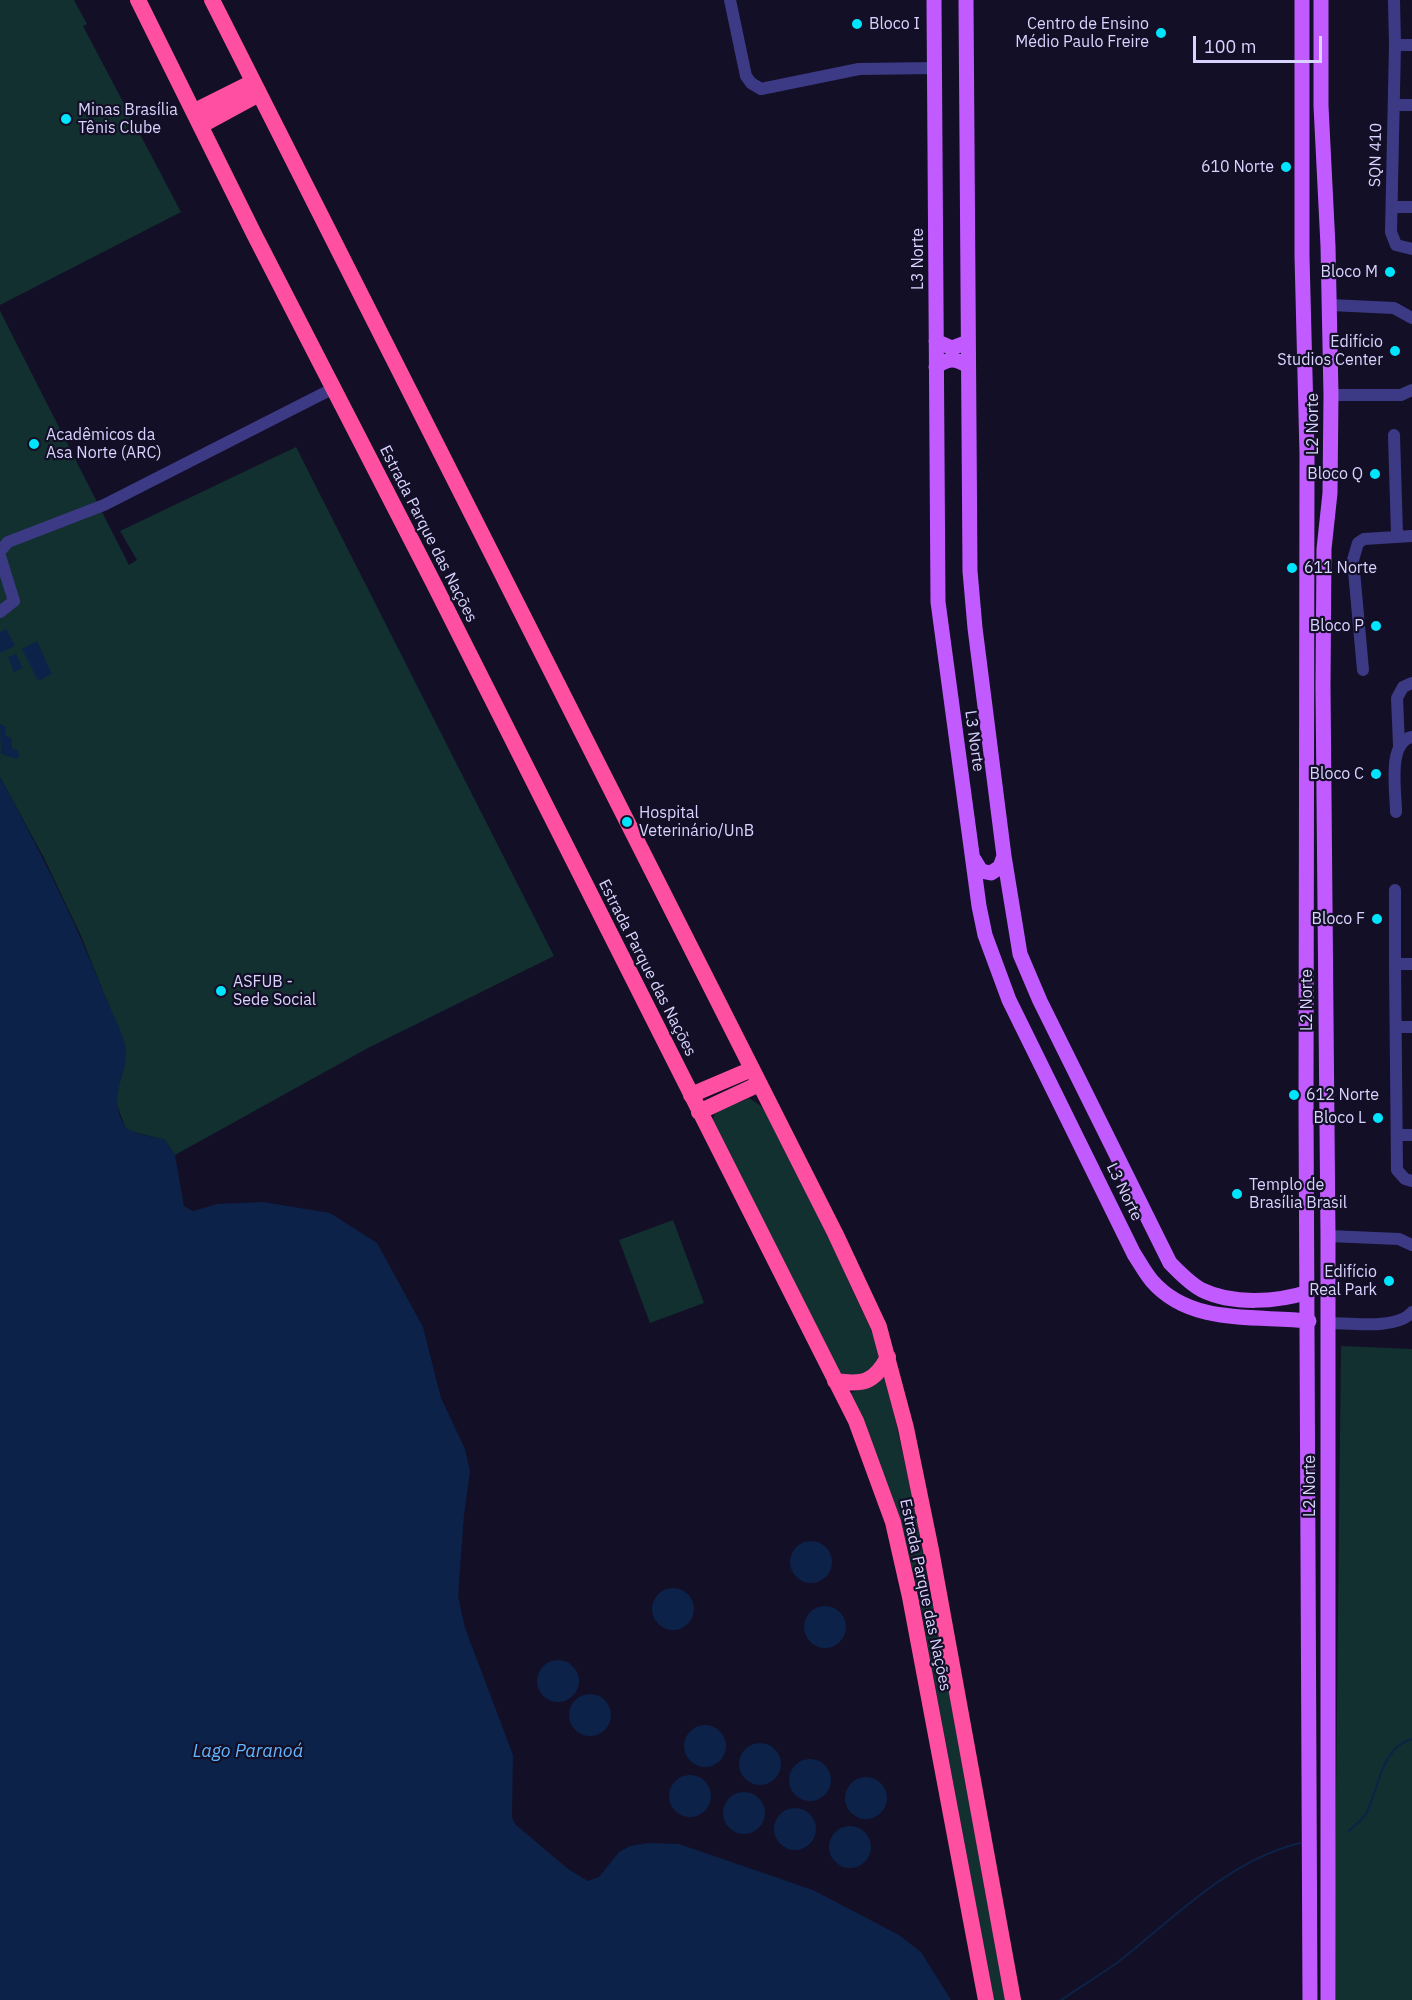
<!DOCTYPE html>
<html>
<head>
<meta charset="utf-8">
<style>
	body { margin:0 }
	#map { position:relative; width:1412px; height:2000px; overflow:hidden; background:#130f26; font-family:"IBM Plex Sans",sans-serif }
	canvas { display:block }
	.scale { position:absolute; left:1193px; top:36px; width:129px; height:27px; box-sizing:border-box; border:3px solid #d9d4ff; border-top:0; padding-left:8px; font-size:18px; line-height:21px; white-space:nowrap; color:#d9d4ff; -webkit-text-stroke:4px #130f26; paint-order:stroke }
</style>
</head>
<body>
<div id="map">
<canvas width="1412" height="2000"></canvas>
<div class="scale">100 m</div>
</div>
<script>
const ctx = document.querySelector('canvas').getContext('2d');
ctx.lineJoin = 'round';
function paint(path, color) { ctx.fillStyle = color; ctx.fill(path, 'evenodd'); }
function trace(path, color, width, dash) { ctx.strokeStyle = color; ctx.lineWidth = width; ctx.lineCap = dash ? 'butt' : 'round'; ctx.setLineDash(dash || []); ctx.stroke(path); }
function write(font, color, halo, rows, align = 'center') {
  ctx.font = font + ' "IBM Plex Sans",sans-serif'; ctx.lineWidth = 4.5; ctx.setLineDash([]); ctx.textBaseline = 'middle'; ctx.strokeStyle = halo; ctx.fillStyle = color; for (const [text, x, y, turn = 0] of rows) {
    ctx.save(); ctx.translate(x, y); ctx.rotate((+turn || 0) * Math.PI / 180); ctx.textAlign = isNaN(turn) ? turn : align; if (halo) ctx.strokeText(text, 0, 0); ctx.fillText(text, 0, 0); ctx.restore();
  }
}
paint(new Path2D(`
	M0 0H74L87 24 83 26 181 212 0 305Z
	M0 311 129 565 137 560 120 531 296 447 554 956 368 1048 175 1155 165 1140 130 1131 125 1127 117 1105V1091L123 1069 125 1046 81 936 44 858 0 777Z
	M749 1098 761 1106 766 1113 816 1210 877 1343 879 1360 866 1376H845L839 1372 712 1120 716 1112Z
	M673 1220 704 1303 650 1323 619 1240Z
	M1341 1346 1412 1349V2000H1336L1335 1883Z
	M886 1377 912 1496 1007 2000H994L920 1605 905 1539 849 1394Z`), '#12302f');
paint(new Path2D(`
	M6 629 15 646 0 653V632Z
	M37 641 52 674 38 681 22 649Z
	M16 654 23 668 14 672 8 657Z
	M0 724 5 726V735L11 738 12 748 18 750 19 756 16 759 1 754Z
	M0 777C37 845 72 914 101 986 108 1005 120 1025 125 1045 131 1074 106 1091 124 1125 130 1135 155 1136 165 1140L175 1155 184 1206 193 1211 217 1204 263 1202 330 1213 377 1243 423 1327 441 1398 465 1449 470 1471 464 1515 458 1596 465 1628 513 1755 512 1817 515 1824 568 1869 588 1881 599 1877 619 1852 630 1846 648 1843 679 1844 813 1890 899 1935 921 1952 951 2000H0Z
	M790 1562a21 21 0 1 1 42 0a21 21 0 1 1-42 0Z
	M652 1609a21 21 0 1 1 42 0a21 21 0 1 1-42 0Z
	M804 1627a21 21 0 1 1 42 0a21 21 0 1 1-42 0Z
	M537 1681a21 21 0 1 1 42 0a21 21 0 1 1-42 0Z
	M569 1715a21 21 0 1 1 42 0a21 21 0 1 1-42 0Z
	M684 1746a21 21 0 1 1 42 0a21 21 0 1 1-42 0Z
	M739 1764a21 21 0 1 1 42 0a21 21 0 1 1-42 0Z
	M789 1780a21 21 0 1 1 42 0a21 21 0 1 1-42 0Z
	M669 1796a21 21 0 1 1 42 0a21 21 0 1 1-42 0Z
	M845 1798a21 21 0 1 1 42 0a21 21 0 1 1-42 0Z
	M723 1813a21 21 0 1 1 42 0a21 21 0 1 1-42 0Z
	M774 1829a21 21 0 1 1 42 0a21 21 0 1 1-42 0Z
	M829 1847a21 21 0 1 1 42 0a21 21 0 1 1-42 0Z`), '#0c2248');
trace(new Path2D(`
	M1349 1831C1354 1826 1362 1820 1366 1814 1379 1789 1380 1748 1412 1739
	M1061 2000C1080 1987 1100 1975 1118 1962 1176 1917 1227 1861 1300 1843`), '#0c2248', 2);
trace(new Path2D(`
	M730 0 746 76 751 83 761 89 859 69 935 68
	M1394 0 1395 45
	M1412 45H1395L1391 232 1396 245 1412 249
	M1394 105H1412
	M1392 207H1412
	M1330 305 1394 308 1412 318
	M1331 395H1401L1412 390
	M1394 435 1397 535
	M0 551 8 542 104 505 334 388
	M0 556 14 601 0 612
	M1363 670 1353 560 1358 543 1364 539 1412 536
	M1399 745 1397 698 1403 687 1412 683
	M1396 812C1396 792 1387 742 1412 737
	M1395 890V964
	M1412 964H1395L1397 1170 1405 1179 1412 1181
	M1396 1027H1412
	M1397 1135H1412
	M1328 1236 1399 1239 1412 1245
	M1328 1323C1350 1323 1397 1330 1412 1312`), '#3d3a85', 12);
trace(new Path2D(`
	M934 0 938 602 979 906 985 935 1009 1000 1134 1254C1140 1263 1145 1273 1152 1281 1191 1326 1256 1315 1309 1321
	M966 0 970 571 975 628 1004 856 1020 954 1040 1001 1170 1263C1180 1273 1190 1284 1202 1290 1232 1305 1278 1302 1308 1292
	M1302 0V256L1307 454 1306 1105 1310 2000
	M1321 0V106L1328 246 1331 395 1330 493 1324 549 1323 686 1328 1236V2000
	M936 341 952 348 968 342
	M936 367C948 358 955 358 968 366
	M973 858 981 871 991 873 1000 867 1004 856`), '#c25bff', 15);
trace(new Path2D(`
	M138 0 254 234 433 582 856 1421 893 1522 910 1597 986 2000
	M212 0 835 1233 879 1327 906 1428 931 1550 1013 2000
	M195 111 253 82
	M202 125 259 94
	M691 1095 752 1069
	M699 1112 759 1084
	M835 1381C863 1385 874 1383 888 1357`), '#ff4fa3', 16);
for (const [x, y, r, color] of [
	[857,24,6,"#00e5ff"],
	[1161,33,6,"#00e5ff"],
	[66,119,6,"#00e5ff"],
	[1286,167,6,"#00e5ff"],
	[1390,272,6,"#00e5ff"],
	[1395,351,6,"#00e5ff"],
	[34,444,6,"#00e5ff"],
	[1375,474,6,"#00e5ff"],
	[1292,568,6,"#00e5ff"],
	[1376,626,6,"#00e5ff"],
	[1376,774,6,"#00e5ff"],
	[627,822,6,"#00e5ff"],
	[1377,919,6,"#00e5ff"],
	[221,991,6,"#00e5ff"],
	[1294,1095,6,"#00e5ff"],
	[1378,1118,6,"#00e5ff"],
	[1237,1194,6,"#00e5ff"],
	[1389,1281,6,"#00e5ff"]
]) { const dot = new Path2D(); dot.arc(x, y, r, 0, 2 * Math.PI); ctx.fillStyle = color; ctx.fill(dot); trace(dot, '#130f26', 2); }
write('16px', '#d9d4ff', '#130f26', [
	["Bloco I",869,24,"left"],
	["Centro de Ensino",1149,24],
	["Médio Paulo Freire",1149,42],
	["Minas Brasília",78,110,"left"],
	["Tênis Clube",78,128,"left"],
	["610 Norte",1274,167],
	["Bloco M",1378,272],
	["Edifício",1383,342],
	["Studios Center",1383,360],
	["Acadêmicos da",46,435,"left"],
	["Asa Norte (ARC)",46,453,"left"],
	["Bloco Q",1363,474],
	["611 Norte",1304,568,"left"],
	["Bloco P",1364,626],
	["Bloco C",1364,774],
	["Hospital",639,813,"left"],
	["Veterinário/UnB",639,831,"left"],
	["Bloco F",1365,919],
	["ASFUB -",233,982,"left"],
	["Sede Social",233,1000,"left"],
	["612 Norte",1306,1095,"left"],
	["Bloco L",1366,1118],
	["Templo de",1249,1185,"left"],
	["Brasília Brasil",1249,1203,"left"],
	["Edifício",1377,1272],
	["Real Park",1377,1290]
], 'right');
write('16px', '#d9d4ff', '#130f26', [
	["SQN 410",1376,155,-89],
	["L3 Norte",918,259,-90],
	["L2 Norte",1313,424,-90],
	["Estrada Parque das Nações",428,534,63],
	["L3 Norte",974,741,82],
	["Estrada Parque das Nações",647,968,63],
	["L2 Norte",1307,1000,-90],
	["L3 Norte",1124,1192,64],
	["L2 Norte",1310,1486,-90],
	["Estrada Parque das Nações",925,1595,78]
]);
write('italic 18px', '#62b6ff', '#130f26', [
	["Lago Paranoá",248,1752]
]);
</script>
</body>
</html>
